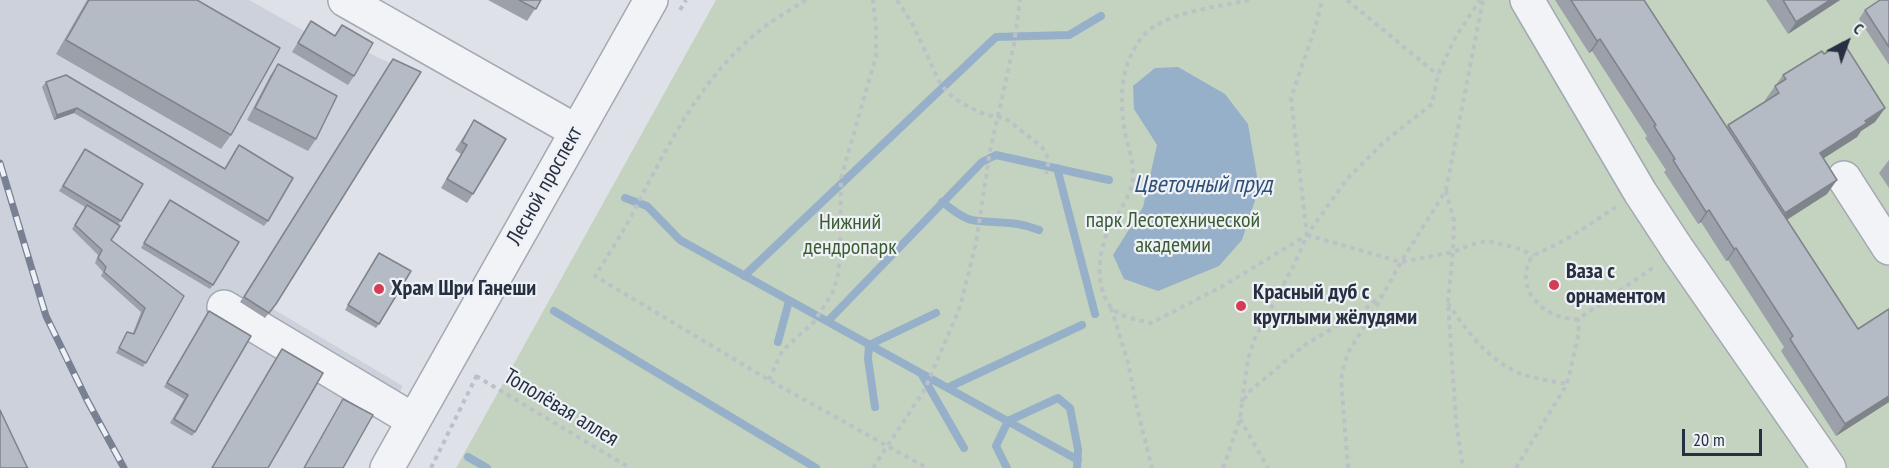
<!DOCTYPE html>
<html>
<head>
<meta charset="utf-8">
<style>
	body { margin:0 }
	#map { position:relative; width:1889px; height:468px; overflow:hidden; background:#dee2e8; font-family:"PT Sans Narrow",sans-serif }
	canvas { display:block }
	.north { position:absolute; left:1817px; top:12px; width:60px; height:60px; -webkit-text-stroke:4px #eef1f6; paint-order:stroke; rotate:41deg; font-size:16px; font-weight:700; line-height:24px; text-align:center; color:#273040 }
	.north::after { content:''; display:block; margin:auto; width:21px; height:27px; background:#273040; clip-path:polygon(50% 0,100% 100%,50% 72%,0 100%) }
	.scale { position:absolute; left:1682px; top:429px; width:80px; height:27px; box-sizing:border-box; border:3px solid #273040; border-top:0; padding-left:8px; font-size:18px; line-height:21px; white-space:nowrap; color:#273040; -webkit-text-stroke:4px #eef1f6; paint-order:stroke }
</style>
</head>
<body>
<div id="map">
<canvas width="1889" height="468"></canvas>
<div class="north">С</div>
<div class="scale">20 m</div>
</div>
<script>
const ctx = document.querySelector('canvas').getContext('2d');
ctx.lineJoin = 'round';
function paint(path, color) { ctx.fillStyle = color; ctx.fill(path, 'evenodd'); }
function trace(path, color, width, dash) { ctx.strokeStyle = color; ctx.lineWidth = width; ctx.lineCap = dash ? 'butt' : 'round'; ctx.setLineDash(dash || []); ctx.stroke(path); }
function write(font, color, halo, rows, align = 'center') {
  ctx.font = font + ' "PT Sans Narrow",sans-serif'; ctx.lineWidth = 4.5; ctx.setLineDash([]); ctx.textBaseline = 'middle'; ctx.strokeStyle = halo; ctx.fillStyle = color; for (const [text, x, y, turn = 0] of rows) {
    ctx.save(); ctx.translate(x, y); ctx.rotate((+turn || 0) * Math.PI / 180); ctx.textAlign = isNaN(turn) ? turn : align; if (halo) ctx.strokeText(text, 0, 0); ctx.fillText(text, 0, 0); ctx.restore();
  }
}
paint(new Path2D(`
	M0 0H249L329 45 367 52 417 76 273 309 403 386 391 407 370 420 342 468H0Z`), '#ccd1db');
paint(new Path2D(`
	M716 0H1889V468H456Z`), '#c4d3bf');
paint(new Path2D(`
	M1178 67 1225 94 1248 124 1259 188 1242 240 1219 266 1158 291 1124 279 1113 255 1143 207 1157 145 1134 109 1133 86 1155 68Z`), '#97b0ca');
trace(new Path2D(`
	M1057 168 1095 314
	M625 198 647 206 680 240 1078 460
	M942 202C951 208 961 218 972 220 995 224 1016 220 1039 230
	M744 276 996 37 1069 35 1101 16
	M554 311 816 468
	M828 321 982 162 996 155 1109 180
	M778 342 789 301
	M922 375 964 448
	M949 387 1082 325
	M875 407 868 359 869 345 936 313
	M468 457 487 468
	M1007 468 996 446 1008 421 1058 398 1070 408 1078 449 1077 468`), '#97b0ca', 8);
const minor = new Path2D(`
	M345 0 576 131
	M1527 0 1640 192 1678 250 1829 468
	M1844 178 1889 248
	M224 307 413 420
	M387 468 651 0`);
trace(minor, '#a3a9b2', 36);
trace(new Path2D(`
	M806 0C788 11 769 22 753 36 699 82 667 147 635 209 623 232 609 254 595 276L769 380 927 468
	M897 0 912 23 939 81 947 92 961 103 986 115 1005 118 1042 147 1049 160 1046 174
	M1249 0C1219 7 1163 12 1143 36 1119 65 1119 103 1126 137 1129 149 1133 160 1133 173 1134 194 1117 213 1108 231 1098 253 1095 286 1110 306 1118 317 1139 320 1151 323L1223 286 1307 235 1347 179 1384 142 1432 104 1438 75 1455 38 1480 0
	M1347 0 1438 75
	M680 10 686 0
	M1446 191 1454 221 1453 252 1448 302 1456 422 1463 468
	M1616 207C1594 221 1573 237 1549 248 1543 251 1533 254 1530 260 1523 272 1525 289 1534 299 1545 313 1561 319 1578 319L1654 267
	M1307 235 1401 262 1453 252 1470 245 1488 241 1520 249 1533 256
	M1448 303C1466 331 1489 361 1521 374 1536 379 1552 381 1567 384
	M1111 308 1128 362 1137 408 1152 468
	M476 376 630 468
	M769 380 782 351 814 322 834 290 838 274 840 255 841 178 876 56V28L873 0
	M1242 402 1248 359 1254 340 1295 263 1307 235 1291 98 1316 25 1322 0
	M1240 419 1268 468
	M431 468 478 373
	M873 468 925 389 960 307 976 243 990 151 1014 44 1020 0
	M1223 468 1240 419 1242 402 1251 390 1306 344 1364 310 1381 296
	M1348 468 1341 379 1344 364 1349 351 1371 316 1401 262 1446 190 1483 0
	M1516 468 1567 384 1579 332 1578 319`), '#bcc0c7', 4, [4.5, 4.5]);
trace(minor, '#f1f3f7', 33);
const rail = new Path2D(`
	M0 163 46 316 87 400 124 468`);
trace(rail, '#778193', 7);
trace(rail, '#eef1f6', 4.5, [14]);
paint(new Path2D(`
	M87 0H197L231 135 221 149 56 54Z
	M488 0H541L527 21Z
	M1555 0H1644L1727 127 1728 125 1765 101V100L1783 75 1824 54 1885 108 1875 122 1861 131 1857 137 1824 158 1827 194 1787 220 1889 402 1836 436 1781 351 1784 347 1728 260 1726 261 1701 222 1698 224 1664 172 1666 170 1645 138 1647 136 1592 51 1589 53Z
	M1766 0H1840L1788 34Z
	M1889 0V65L1859 19 1865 10Z
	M311 21 335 36 342 25 354 76 348 85 292 52Z
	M393 59 276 304 265 318 240 302Z
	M278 64 316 139 308 151 247 120 270 76Z
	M46 82 224 168 268 221 264 226 74 113 54 120 42 87Z
	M474 120 473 194 467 203 441 188 461 154 455 150Z
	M82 154 143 184 118 225 111 240 184 296 143 367 116 353 127 332 133 333 141 312 101 276 103 272 95 263 98 255 72 229 85 207 59 191Z
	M1889 160V188L1879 173Z
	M167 205 213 285 210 289 141 248Z
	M376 257 379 324 376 328 345 310Z
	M209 311 195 432 192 436 170 423 184 399 164 387Z`), '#9ca1a9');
paint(new Path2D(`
	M1830 0H1840L1788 34 1796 22Z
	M1600 39 1592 51 1589 53 1597 41Z
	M77 108 74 113 54 120 57 115Z
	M1885 108 1875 122 1861 131 1857 137 1810 167 1820 153Z
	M1837 180 1827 194 1775 227 1785 213Z
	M1709 210 1701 222 1698 224 1706 212Z
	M1736 248 1728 260 1726 261 1734 249Z
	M1889 396V402L1836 436 1845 424Z`), '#7f838a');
const building = new Path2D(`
	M89 0H197L280 48 231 135 66 40Z
	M519 0H541L536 9Z
	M1571 0H1644L1858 329 1889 309V396L1845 424 1790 339 1793 336 1736 248 1734 249 1709 210 1706 212 1673 160 1675 159 1654 126 1656 125 1600 39 1597 41Z
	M1783 0H1830L1796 22Z
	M1880 0H1889V47L1865 10Z
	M311 21 335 36 342 25 373 43 354 76 298 43Z
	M1843 42 1885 108 1865 121 1867 123 1820 153 1837 180 1785 213 1728 125 1779 93 1775 86 1786 79 1783 75 1822 51 1824 54Z
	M393 59 421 72 276 304 269 313 244 297Z
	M278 64 337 96 316 139 255 108Z
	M66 75 225 169 239 145 293 178 268 221 77 108 57 115 46 82Z
	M474 120 506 139 473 194 447 179 467 145 462 142Z
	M85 149 143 184 121 221 63 186Z
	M170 200 239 242 213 285 144 243Z
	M87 205 120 226 111 240 184 296 146 363 119 348 127 332 134 334 145 308 104 272 106 267 98 258 102 250 75 225Z
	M379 253 411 271 379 324 348 305Z
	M209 311 251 336 195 432 174 419 188 395 167 383Z
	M282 349 323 373 268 468H212Z
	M343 399 373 415 343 468H304Z
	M0 410 27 467 28 468H0Z`);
paint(building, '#b5bbc5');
trace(building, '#7f838a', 1.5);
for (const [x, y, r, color] of [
	[1554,285,6,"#d43d54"],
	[379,289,6,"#d43d54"],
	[1241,306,6,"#d43d54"]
]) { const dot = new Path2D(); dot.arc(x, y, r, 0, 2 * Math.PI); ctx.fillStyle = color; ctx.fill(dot); trace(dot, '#eef1f6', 2); }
write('22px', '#273040', '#eef1f6', [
	["Лесной проспект",545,186,-61],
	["Тополёвая аллея",561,408,31]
]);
write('22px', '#3b5c33', '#eef1f6', [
	["парк Лесотехнической",1173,221],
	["академии",1173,246],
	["Нижний",850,223],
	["дендропарк",850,248]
]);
write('bold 22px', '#273040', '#eef1f6', [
	["Ваза с",1566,272],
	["орнаментом",1566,297],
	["Храм Шри Ганеши",391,289],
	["Красный дуб с",1253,293],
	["круглыми жёлудями",1253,318]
], 'left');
write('italic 24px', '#2f4f76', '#eef1f6', [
	["Цветочный пруд",1203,185]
]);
</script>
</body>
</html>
